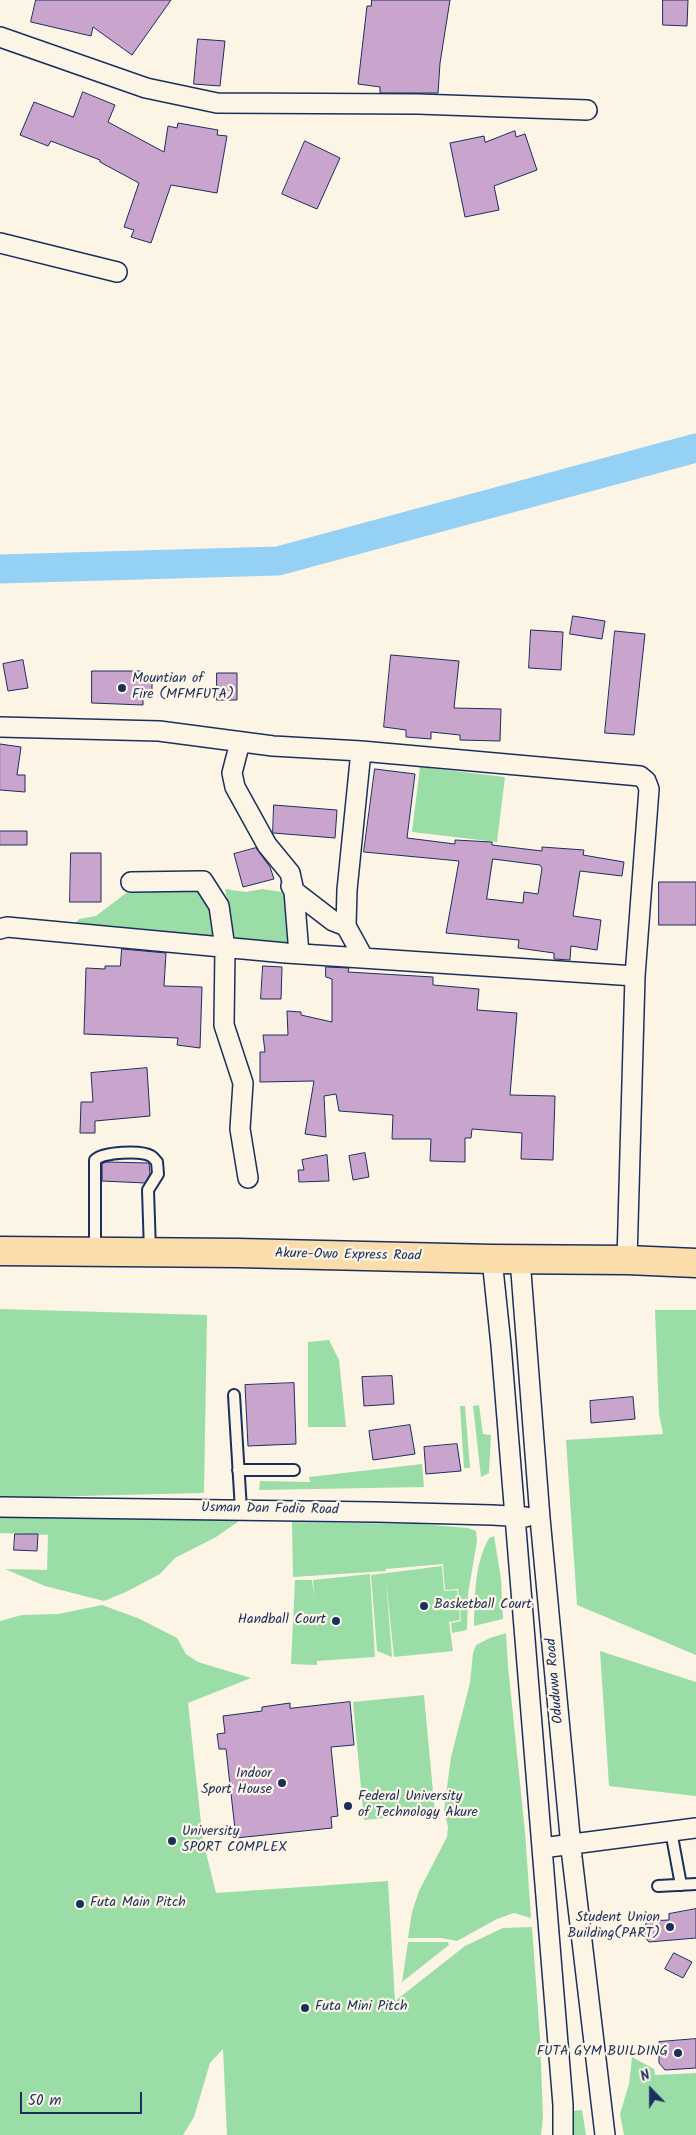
<!DOCTYPE html>
<html>
<head>
<meta charset="utf-8">
<style>
	body { margin:0 }
	#map { position:relative; width:696px; height:2135px; overflow:hidden; background:#fcf5e5; font-family:Kalam,sans-serif }
	canvas { display:block }
	.north { position:absolute; left:626px; top:2065px; width:50px; height:50px; -webkit-text-stroke:4px #fcf5e5; paint-order:stroke; rotate:338deg; font-size:14px; font-weight:700; line-height:20px; text-align:center; color:#1b2f5e }
	.north::after { content:''; display:block; margin:auto; width:18px; height:22px; background:#1b2f5e; clip-path:polygon(50% 0,100% 100%,50% 72%,0 100%) }
	.scale { position:absolute; left:20px; top:2092px; width:122px; height:22px; box-sizing:border-box; border:2px solid #1b2f5e; border-top:0; padding-left:6px; font-size:15px; line-height:18px; white-space:nowrap; color:#1b2f5e; -webkit-text-stroke:4px #fcf5e5; paint-order:stroke }
</style>
</head>
<body>
<div id="map">
<canvas width="696" height="2135"></canvas>
<div class="north">N</div>
<div class="scale">50 m</div>
</div>
<script>
const ctx = document.querySelector('canvas').getContext('2d');
ctx.lineJoin = 'round';
function paint(path, color) { ctx.fillStyle = color; ctx.fill(path, 'evenodd'); }
function trace(path, color, width, dash) { ctx.strokeStyle = color; ctx.lineWidth = width; ctx.lineCap = dash ? 'butt' : 'round'; ctx.setLineDash(dash || []); ctx.stroke(path); }
function write(font, color, halo, rows, align = 'center') {
  ctx.font = font + ' Kalam,sans-serif'; ctx.lineWidth = 4.5; ctx.setLineDash([]); ctx.textBaseline = 'middle'; ctx.strokeStyle = halo; ctx.fillStyle = color; for (const [text, x, y, turn = 0] of rows) {
    ctx.save(); ctx.translate(x, y); ctx.rotate((+turn || 0) * Math.PI / 180); ctx.textAlign = isNaN(turn) ? turn : align; if (halo) ctx.strokeText(text, 0, 0); ctx.fillText(text, 0, 0); ctx.restore();
  }
}
paint(new Path2D(`
	M420 767 505 777 497 842 412 832Z
	M203 885 222 943 71 929 79 919 96 916 134 887Z
	M225 889 246 892 262 889 289 893 296 949 231 945 229 909Z
	M0 1309 207 1315 204 1493 0 1498Z
	M655 1310H696V1655L577 1605 566 1440 663 1434 659 1414Z
	M329 1340 339 1360 346 1427H308V1342Z
	M479 1405 483 1434 491 1435 489 1473 481 1477 473 1406Z
	M460 1406H465L470 1468H464Z
	M422 1464 424 1487 259 1490 260 1481 310 1482 309 1477Z
	M0 1514 245 1517 216 1537 175 1558 160 1574 126 1592 104 1601 45 1586 5 1569 47 1570 48 1535 0 1533Z
	M292 1522 420 1524 468 1528 476 1531 477 1541 468 1594 467 1630 452 1633 451 1623 461 1621 458 1589 445 1590 443 1564 386 1569V1571L293 1577Z
	M494 1536 501 1579 503 1619 474 1626C475 1596 474 1565 489 1538Z
	M442 1566 444 1591 457 1590 460 1620 449 1622 453 1651 394 1657 386 1580 392 1657 377 1651 371 1575Z
	M370 1574 375 1657 317 1661V1665L291 1664 295 1580H312L314 1597 313 1580Z
	M102 1605 140 1619 177 1638 186 1654 198 1662 251 1678 188 1703 203 1841 216 1893 388 1881 395 2001 465 1946 503 1928 532 1927 540 2038 543 2117 541 2135H227L223 2049 210 2063 194 2117 183 2135H0V1621L22 1615 58 1614Z
	M506 1633 508 1666 525 1832 531 1918 514 1913 497 1919 457 1941 441 1938H408L412 1912 419 1891 447 1837 448 1827 444 1810 451 1757 470 1683 473 1653 476 1645 490 1638Z
	M600 1651 696 1682V1796L609 1786Z
	M424 1695 435 1813 364 1820 353 1702Z
	M408 1942H448L449 1945 402 1982Z
	M632 2057 654 2069 655 2075 696 2073V2135H624L620 2114 629 2084Z
	M582 2110 586 2135H571L572 2111Z`), '#9bdda7');
trace(new Path2D(`
	M0 569 278 561 696 448`), '#94d1f5', 29);
const building = new Path2D(`
	M36 0H171L132 55 93 27 91 36 31 22Z
	M372 0H450L440 63 438 93H380V87L358 84 367 6H371Z
	M663 0H688L687 26 663 25Z
	M198 39 225 41 220 86 194 84Z
	M83 92 115 105 108 122 164 152 168 126 177 128 178 123 218 130 217 135 227 136 217 193 171 185 151 243 131 237 134 230 124 227 139 183 100 162V160L51 141 48 146 20 135 34 102 73 117Z
	M515 131 516 137 525 134 537 170 494 186 499 210 465 217 450 143 484 136 485 142Z
	M305 141 340 158 317 209 282 194Z
	M573 616 605 621 602 639 570 634Z
	M531 630 563 632 561 670 529 668Z
	M615 631 645 634 634 735 605 733Z
	M391 655 459 661 454 708 501 709 500 741 460 740V735L431 732V739L406 737V730L384 727Z
	M23 660 28 688 8 691 3 664Z
	M92 671H143V680H152V696H143V705L92 703Z
	M217 673H237V700H217Z
	M0 744 21 747 17 775H25V792L0 790Z
	M375 769 415 774 407 838 455 844V840L492 842V845L542 851V847L584 850 583 855 624 862 622 876 580 871 573 916 601 920 597 950 571 946 570 960 554 959V953L518 948 519 940 446 933 459 861 364 852ZM493 859 540 865 542 868 538 894 524 892 523 903 487 899Z
	M274 805 337 810 335 838 273 833Z
	M0 831H27V845H0Z
	M256 848 270 867 274 879 243 887 234 854Z
	M71 853H101V902H70Z
	M659 882H696V925H659Z
	M122 949 166 953 164 986 202 987 200 1048 177 1045 178 1038 84 1034 86 968 105 969V966H120Z
	M263 966 282 967 281 999H261Z
	M326 967 349 968 348 972 433 977V985L479 989 477 1010 517 1013 510 1095 555 1096 553 1160 521 1159 522 1133 472 1129 471 1138H465V1162L430 1161 431 1139H392L393 1115 339 1111 336 1094 324 1096 326 1137 305 1134 314 1081 260 1082V1052H265L263 1035H288L287 1011 301 1012V1015L332 1022V979L326 977Z
	M147 1068 150 1116 95 1121V1133H80L81 1102H93L91 1073Z
	M365 1153 369 1177 353 1180 349 1156Z
	M327 1155 329 1181 299 1182 298 1170H304L302 1160Z
	M107 1162 149 1163 150 1174 145 1183 102 1181V1164Z
	M392 1376 394 1404 364 1406 362 1377Z
	M294 1383 296 1444 248 1446 245 1385Z
	M633 1397 635 1419 591 1423 590 1401Z
	M410 1425 415 1454 373 1460 369 1431Z
	M457 1444 461 1471 426 1474 424 1447Z
	M15 1534H38L37 1551 14 1550Z
	M350 1702 354 1745 331 1747 338 1816 331 1817 332 1828 236 1838 226 1749H219L217 1734 225 1733 223 1716 262 1711V1707L290 1703V1708Z
	M696 1909V1938L649 1942 642 1934 647 1921 669 1920V1914Z
	M674 1953 692 1962 683 1978 665 1969Z
	M696 2039V2068L665 2070 659 2063V2042Z`);
paint(building, '#c9a4cc');
trace(building, '#1b2f5e', 1);
const lane = new Path2D(`
	M95 1251V1160C103 1152 141 1150 151 1156 153 1157 155 1160 157 1162L158 1174 148 1190 150 1251
	M234 1395 241 1510
	M238 1470H294
	M671 1831 681 1885
	M658 1886 696 1884`);
const street = new Path2D(`
	M0 37 146 88 217 103 418 104 587 110
	M0 243 117 272
	M0 727 159 731 273 746 361 751 640 776 646 781 649 789 635 976 627 1260
	M240 742 232 773 235 787 267 845 290 873 294 891 333 921 346 926
	M361 751 347 890 346 926 363 957
	M131 882 203 881 219 906 225 948 224 1025 243 1083 240 1129 248 1178
	M291 886 294 891 299 954
	M0 929 7 927 286 953 635 976
	M492 1259 501 1345 563 2105V2135
	M520 1259 540 1518 572 1857 605 2135
	M0 1507 376 1512 492 1515 526 1517
	M542 1848 696 1828`);
const highway = new Path2D(`
	M0 1251 238 1253 492 1259 627 1260 696 1263`);
trace(lane, '#1b2f5e', 14);
trace(street, '#1b2f5e', 22);
trace(highway, '#1b2f5e', 31);
trace(lane, '#fcf5e5', 10);
trace(street, '#fcf5e5', 19);
trace(highway, '#fbddab', 28);
for (const [x, y, r, color] of [
	[122,688,5,"#1b2f5e"],
	[424,1606,5,"#1b2f5e"],
	[336,1621,5,"#1b2f5e"],
	[282,1783,5,"#1b2f5e"],
	[348,1806,5,"#1b2f5e"],
	[172,1841,5,"#1b2f5e"],
	[80,1904,5,"#1b2f5e"],
	[670,1927,5,"#1b2f5e"],
	[305,2008,5,"#1b2f5e"],
	[678,2053,5,"#1b2f5e"]
]) { const dot = new Path2D(); dot.arc(x, y, r, 0, 2 * Math.PI); ctx.fillStyle = color; ctx.fill(dot); trace(dot, '#fcf5e5', 2); }
write('14px', '#1b2f5e', '#fcf5e5', [
	["Mountian of",132,680],
	["Fire (MFMFUTA)",132,696],
	["Basketball Court",434,1606],
	["Handball Court",326,1621,"right"],
	["Indoor",272,1775,"right"],
	["Sport House",272,1791,"right"],
	["Federal University",358,1798],
	["of Technology Akure",358,1814],
	["University",182,1833],
	["SPORT COMPLEX",182,1849],
	["Futa Main Pitch",90,1904],
	["Student Union",660,1919,"right"],
	["Building(PART)",660,1935,"right"],
	["Futa Mini Pitch",315,2008],
	["FUTA GYM BUILDING",668,2053,"right"]
], 'left');
write('14px', '#1b2f5e', '#fcf5e5', [
	["Akure-Owo Express Road",348,1256,1],
	["Usman Dan Fodio Road",270,1510,1],
	["Oduduwa Road",556,1681,-95]
]);
</script>
</body>
</html>
